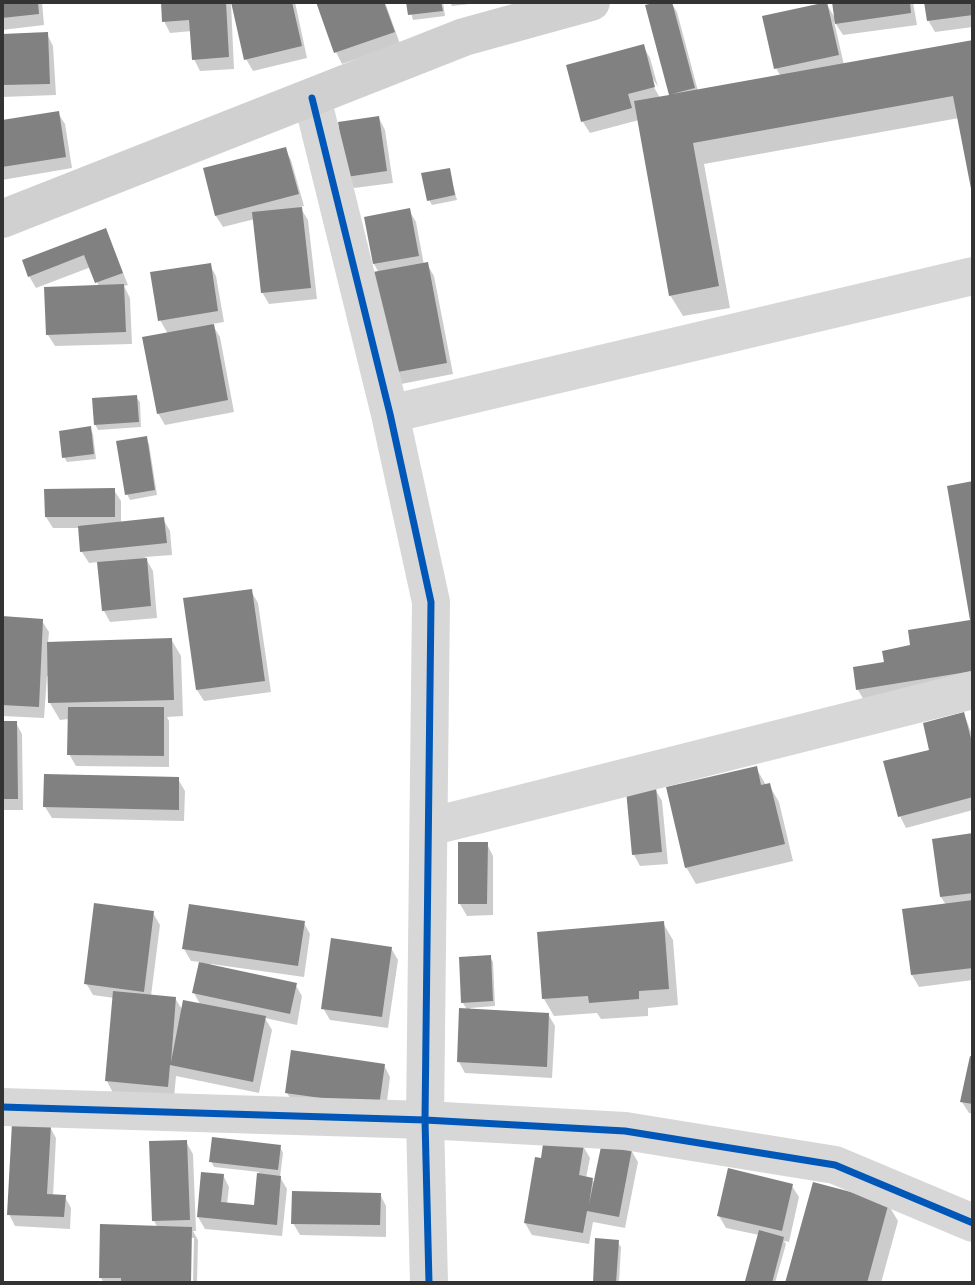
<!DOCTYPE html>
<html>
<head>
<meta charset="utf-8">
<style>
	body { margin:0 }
	#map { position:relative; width:975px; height:1285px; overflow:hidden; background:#fff; font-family:Lato,sans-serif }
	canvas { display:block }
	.frame { position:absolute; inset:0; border:4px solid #333; pointer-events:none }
</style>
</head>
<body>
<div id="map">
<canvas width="975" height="1285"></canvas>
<div class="frame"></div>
</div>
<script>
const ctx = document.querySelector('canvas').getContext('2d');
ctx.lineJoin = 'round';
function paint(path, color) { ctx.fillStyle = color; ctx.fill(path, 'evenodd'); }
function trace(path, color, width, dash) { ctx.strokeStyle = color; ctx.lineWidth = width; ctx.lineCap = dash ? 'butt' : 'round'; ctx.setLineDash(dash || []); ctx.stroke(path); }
paint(new Path2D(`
	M2 2H42L44 25 2 30Z
	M163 2H295L307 58 253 71 246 59 233 2 231 3 234 69 200 71 194 59 192 31 170 33 164 21Z
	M318 2H385L400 44 342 64 336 52Z
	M408 2H443L445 16 413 20Z
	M450 2H487L452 6Z
	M665 2H671L677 12 698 91 781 77 776 68 826 3 836 20 834 2H913L917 25 843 35 834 21 844 65 973 42V196L959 118 704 164 730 308 683 316 670 295 639 120 590 133 583 122 568 66 643 46 650 58 658 87 653 79 650 80 660 98 672 96 647 6Z
	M926 2H973V27L935 32 928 20Z
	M47 34 53 46 56 95 2 97V36Z
	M58 113 65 124 72 168 2 180V122Z
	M379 118 385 130 393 183 354 188 347 176Z
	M285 149 291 160 304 206 300 207 308 220 317 299 269 304 262 292 255 219 223 227 216 216 205 170Z
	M449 170 457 200 432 205 429 200Z
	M409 210 416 222 424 265 427 264 434 276 453 374 401 384 379 273 374 264Z
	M106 230 128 285 124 286 130 298 132 344 55 346 48 335 99 287 91 267 36 288 29 276Z
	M210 265 216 276 224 322 212 324 220 337 234 412 165 425 158 413 168 334 160 320Z
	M136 397 140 402 141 427 98 430 95 424Z
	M90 428 93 434 96 459 67 462 64 457Z
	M146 438 149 444 157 495 130 500 127 494Z
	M973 483V689L868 707 858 690 855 668 886 663 912 647 972 621 949 487Z
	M114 490 121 501V523L163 519 170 531 172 555 145 557 153 571 157 618 110 622 104 611 99 562 89 563 82 552 80 528H53L46 517Z
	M251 591 258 603 271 692 204 701 197 690Z
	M2 618 42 621 49 632 48 643 171 639 181 656 183 716 167 717 169 721V767L76 766 69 754V719L60 720 50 703 49 676H47L44 718 2 716Z
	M964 714 973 737V810L906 828 900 816Z
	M2 723H16L22 734 23 810H2Z
	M756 768 766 785H769L779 802 793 861 696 884 686 867Z
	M178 779 185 791 184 821 52 818 45 807Z
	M655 789 662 801 668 864 640 866 634 855Z
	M973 835V980L919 987 912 975 904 910 946 905 941 897 934 840Z
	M487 844 493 856V915L467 916 460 904Z
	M153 913 160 925 151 996 175 998 183 1011 201 1006 194 993 201 962 191 961 184 949 304 923 310 934 304 977 211 964 210 966 295 984 302 996 297 1025 265 1018 272 1030 259 1093 176 1076 174 1098 113 1093 107 1081 114 998 93 995 86 983Z
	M663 923 673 940 678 1005 648 1008V1016L601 1019 597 1013 554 1016 544 999Z
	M391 948 398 960 388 1028 330 1020 323 1008Z
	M490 957 493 962 495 1006 470 1008V1010L548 1014 555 1026 552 1078 465 1073 459 1062 467 1010 463 1003Z
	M971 1059H973V1114L969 1113 962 1102Z
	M384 1065 390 1077 385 1117 294 1104 287 1093Z
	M50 1127 56 1138 53 1196 65 1197 71 1208 70 1229 15 1226 9 1214Z
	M186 1142 193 1154 196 1231H193L198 1240 197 1283H193L194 1238H190L189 1283H104L101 1278 158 1228 154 1221 151 1143Z
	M583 1146 590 1158 586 1178 592 1179 595 1185 631 1150 638 1162 625 1228 593 1222 589 1244 532 1235 525 1223 542 1160Z
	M280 1147 283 1153 280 1177 287 1189 282 1236 205 1229 198 1217 223 1175 229 1187 227 1204 256 1207 259 1172 214 1167 211 1161Z
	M814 1184 888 1204 898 1221 881 1283H787Z
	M792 1186 799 1197 789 1242 784 1241 786 1244 775 1283H748L747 1281 759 1235 726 1228 719 1216Z
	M380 1194 386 1206V1237L300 1235 293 1223Z
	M597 1240 617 1242 621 1247 619 1283H595Z`), '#0003');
paint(new Path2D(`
	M2 2H38L39 14 2 18Z
	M161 2H226L229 57 192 60 189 20 162 22Z
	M231 2H292L302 46 244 60Z
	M316 2H384L395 32 334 53Z
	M406 2H441L443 11 408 15Z
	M658 2H672L695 88 672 94 973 40V199L953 96 693 143 719 286 669 296 634 101 669 95 645 5Z
	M827 2 839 55 774 69 762 16Z
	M832 2H910L911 13 835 24Z
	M924 2H973V15L927 21Z
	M48 32 50 84 2 85V34Z
	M644 44 655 87 628 94 632 108 581 122 566 65Z
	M59 111 66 157 2 167V120Z
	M379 116 387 171 346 177 338 122Z
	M286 147 299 194 215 216 203 168Z
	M450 168 455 195 427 201 421 173Z
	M302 207 311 288 261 293 252 212Z
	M410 208 419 256 373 264 364 217Z
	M106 228 123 273 95 283 84 255 28 277 22 260Z
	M428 262 447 363 392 373 373 272Z
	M211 263 218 311 158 321 150 272Z
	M124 284 126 332 46 335 44 287Z
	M214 324 228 400 157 414 142 337Z
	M137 395 139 422 94 425 92 398Z
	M91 426 94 454 62 458 59 431Z
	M147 436 155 490 125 495 116 441Z
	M973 481V671L856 690 853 667 884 662 882 651 910 645 908 630 970 620 947 486Z
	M115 488V517H45L44 489Z
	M164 517 167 543 80 552 78 526Z
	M147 558 151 606 102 611 97 562Z
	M252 589 265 681 196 690 183 598Z
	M2 616 43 619 39 707 2 705Z
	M172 638 174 700 48 703 47 642Z
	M68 707H164V756L67 755Z
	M964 712 973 746V797L898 817 883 761 929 750 923 723Z
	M2 721H17L18 799H2Z
	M757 766 761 785 770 783 785 844 685 868 666 787Z
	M44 774 179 777V810L43 807Z
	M656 787 662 852 632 855 626 790Z
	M973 833V893L940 897 932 839Z
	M458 842H488L487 904H458Z
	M973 900V968L911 975 902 909Z
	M94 903 154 911 144 992 84 984Z
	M189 904 305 921 298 966 182 949Z
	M664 921 669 989 639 991V999L589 1003 588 996 542 999 537 932Z
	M331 938 392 947 382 1017 321 1009Z
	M491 955 493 1001 461 1003 459 957Z
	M199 962 297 983 290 1014 192 993Z
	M113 991 176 997 171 1062 183 1000 266 1016 253 1082 170 1065 168 1087 105 1081Z
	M459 1008 549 1013 547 1067 457 1062Z
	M291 1050 385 1064 379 1106 285 1093Z
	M970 1056 973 1057V1104L960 1102Z
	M12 1123 51 1125 47 1194 66 1195 64 1217 7 1215Z
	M212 1137 281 1145 278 1170 209 1162Z
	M544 1137 584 1144 579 1175 593 1178 589 1204 602 1142 632 1149 619 1217 587 1211 583 1233 524 1223 535 1157 541 1158Z
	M187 1140 190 1220 152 1221 149 1141Z
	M728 1168 793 1184 782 1231 717 1216Z
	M201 1172 224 1174 221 1202 254 1205 257 1173 281 1176 277 1225 197 1217Z
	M813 1182 889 1202 867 1283H785Z
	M292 1191 381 1193 380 1225 291 1224Z
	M100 1224 192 1227 191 1283H121V1278H99Z
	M759 1230 784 1237 772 1283 745 1281Z
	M595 1238 619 1240 616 1283H593Z`), '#818181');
trace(new Path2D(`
	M312 98 390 414 431 602 425 1120 429 1283
	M390 414 973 276
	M429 827 973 690
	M2 1107 425 1120 625 1131 835 1165 973 1223`), '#d7d7d7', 38);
trace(new Path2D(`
	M2 219 464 37 591 2`), '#d0d0d0', 38);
trace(new Path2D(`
	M312 98 390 414 431 602 425 1120 429 1283
	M2 1107 425 1120 625 1131 835 1165 973 1223`), '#0057b8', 7);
</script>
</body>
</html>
